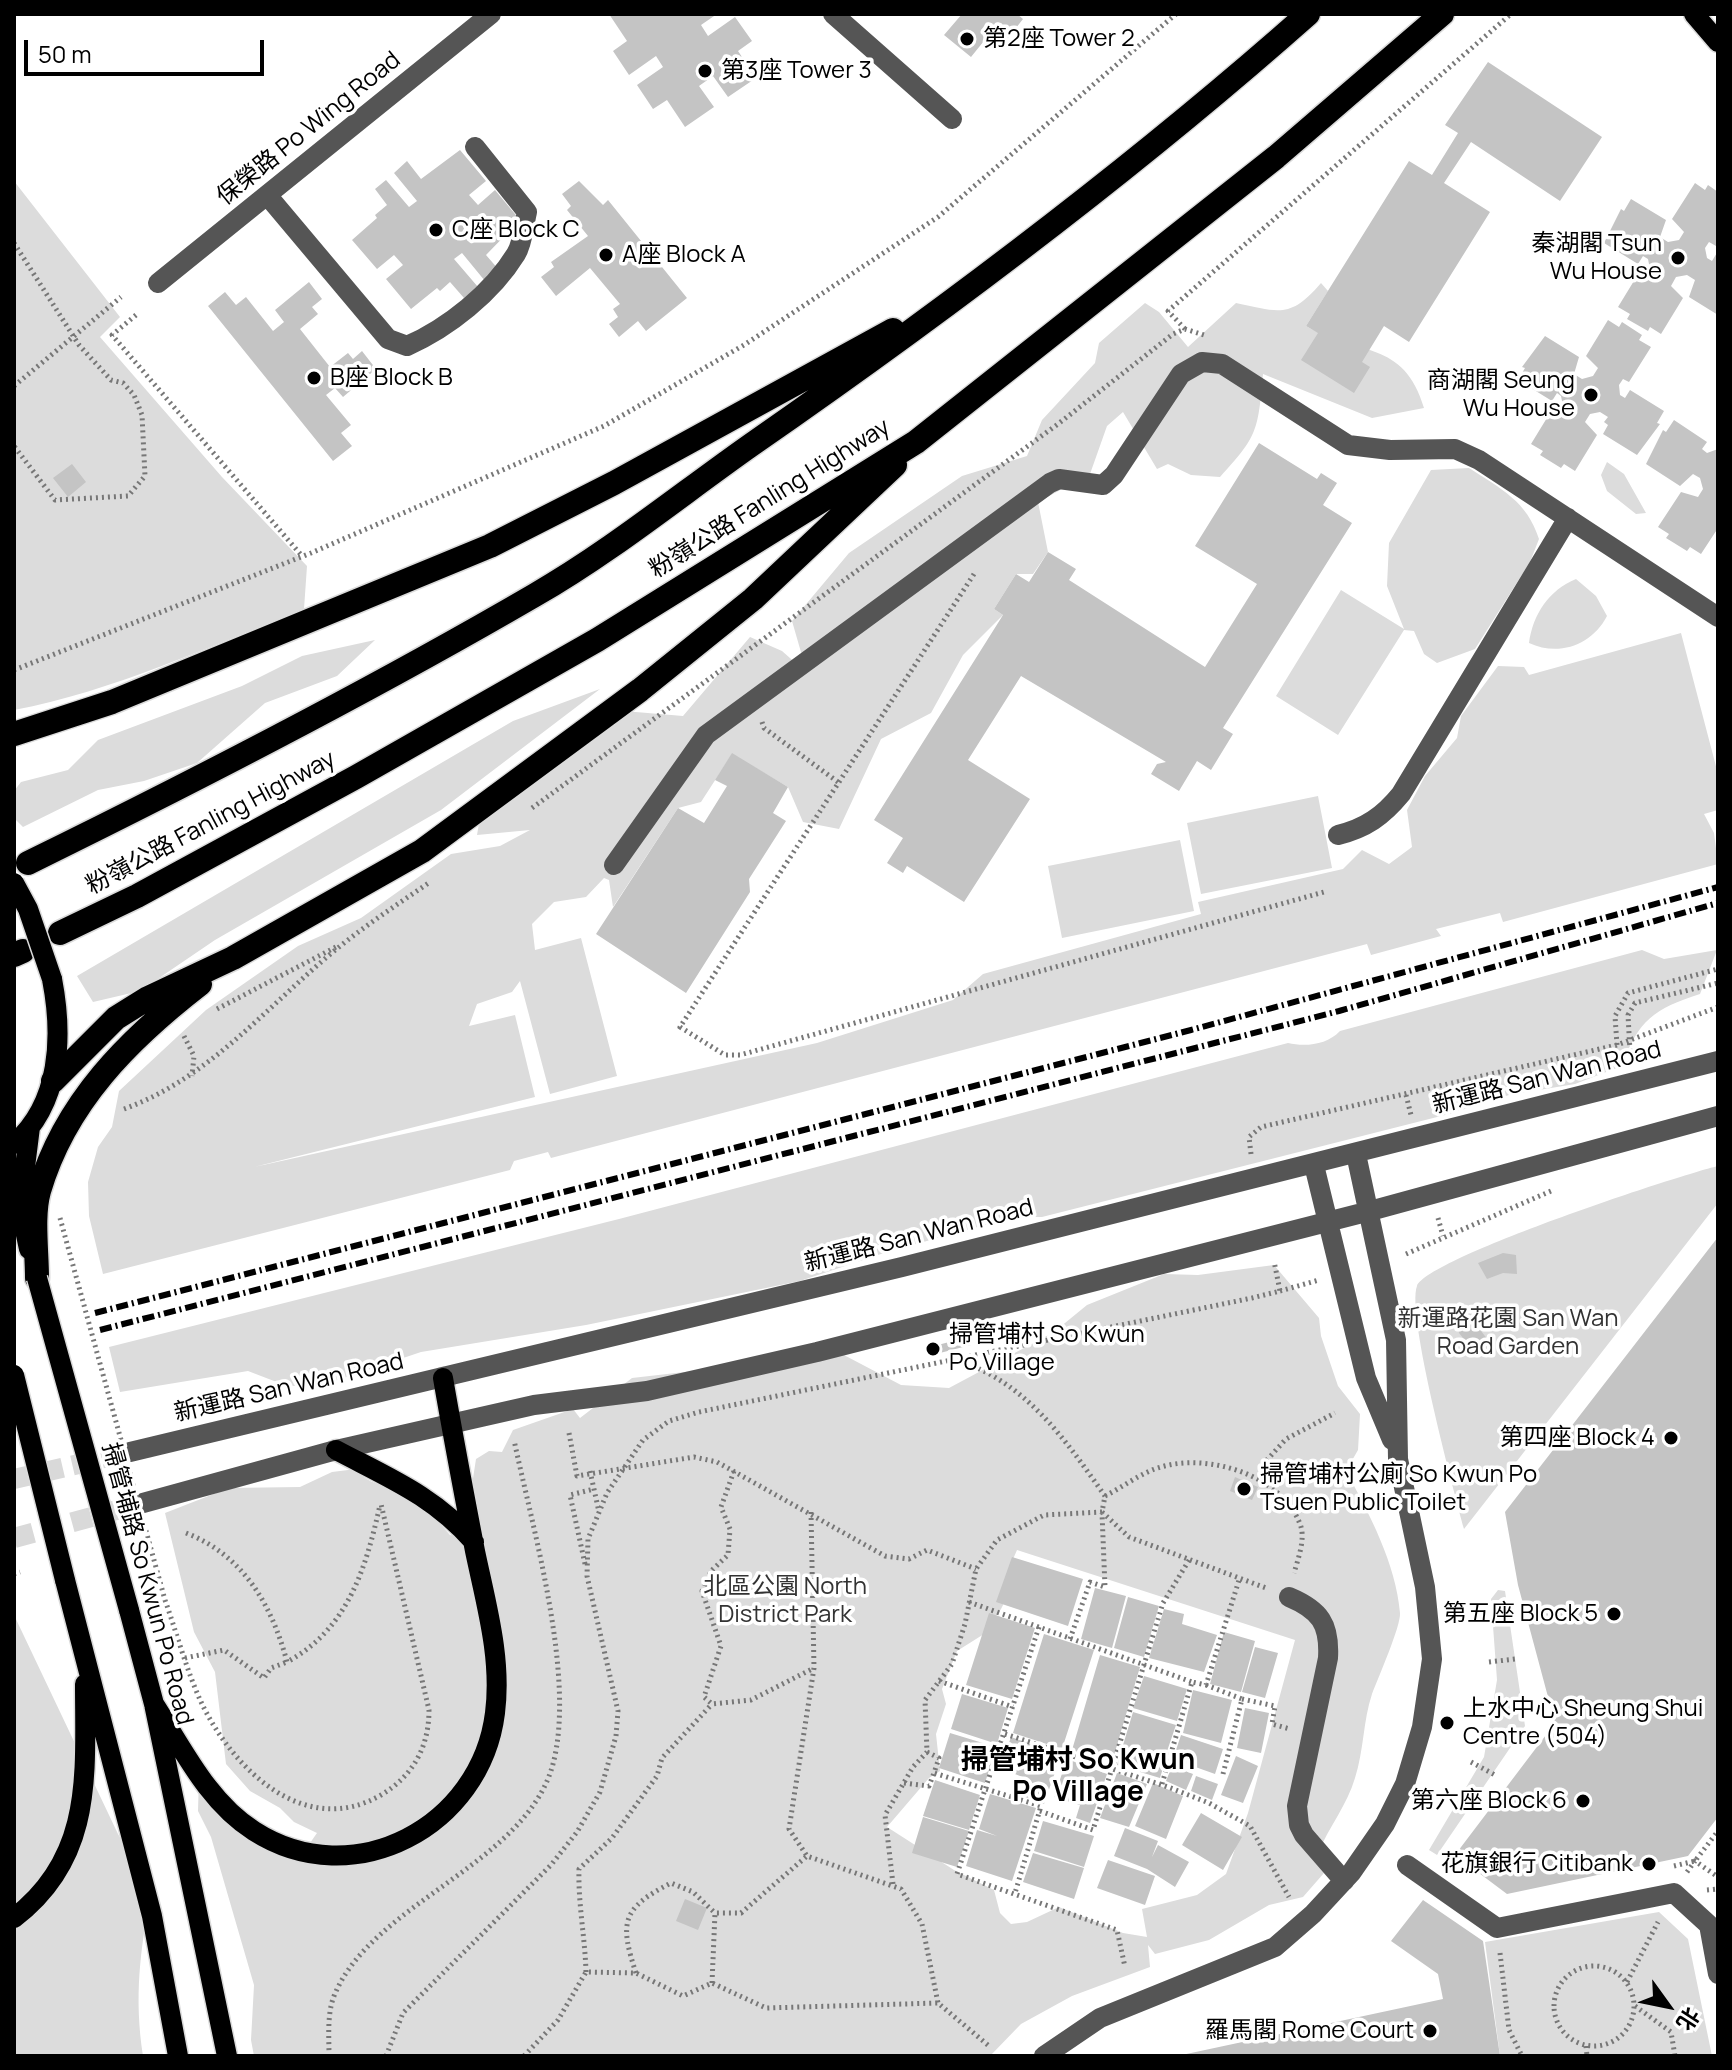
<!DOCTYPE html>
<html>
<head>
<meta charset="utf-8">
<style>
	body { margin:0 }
	#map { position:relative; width:1732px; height:2070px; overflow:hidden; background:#fff; font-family:Manrope,"Noto Sans SC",sans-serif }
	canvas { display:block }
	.frame { position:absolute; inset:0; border:16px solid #000; pointer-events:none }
	.north { position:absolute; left:1628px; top:1966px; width:80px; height:80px; -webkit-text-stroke:6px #fff; paint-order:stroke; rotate:123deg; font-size:22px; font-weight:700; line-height:32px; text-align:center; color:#000 }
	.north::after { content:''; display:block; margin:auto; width:28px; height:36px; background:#000; clip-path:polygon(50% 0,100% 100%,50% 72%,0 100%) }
	.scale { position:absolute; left:24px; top:40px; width:240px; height:36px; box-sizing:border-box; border:4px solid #000; border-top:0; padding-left:10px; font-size:24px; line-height:28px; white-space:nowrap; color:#000; -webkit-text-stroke:6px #fff; paint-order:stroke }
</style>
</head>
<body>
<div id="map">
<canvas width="1732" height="2070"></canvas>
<div class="frame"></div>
<div class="north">北</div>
<div class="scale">50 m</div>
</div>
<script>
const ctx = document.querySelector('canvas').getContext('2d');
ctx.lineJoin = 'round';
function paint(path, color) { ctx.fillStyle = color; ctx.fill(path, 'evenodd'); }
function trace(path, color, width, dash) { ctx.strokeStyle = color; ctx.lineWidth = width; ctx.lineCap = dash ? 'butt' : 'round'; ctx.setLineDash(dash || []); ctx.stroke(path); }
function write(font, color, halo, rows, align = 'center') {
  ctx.font = font + ' Manrope,"Noto Sans SC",sans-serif'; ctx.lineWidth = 7; ctx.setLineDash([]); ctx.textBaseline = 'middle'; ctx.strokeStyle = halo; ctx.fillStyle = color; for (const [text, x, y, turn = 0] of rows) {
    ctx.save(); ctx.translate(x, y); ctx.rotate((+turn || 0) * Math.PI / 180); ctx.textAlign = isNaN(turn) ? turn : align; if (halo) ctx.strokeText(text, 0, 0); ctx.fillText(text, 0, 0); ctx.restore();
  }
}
paint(new Path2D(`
	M14 181 120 317 100 337 222 477 307 566 304 609C210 646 114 691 14 710Z
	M1321 283 1328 291 1306 326C1357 356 1404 339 1424 408L1372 418 1263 374C1258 430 1258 436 1220 477L1191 475 1168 464 1157 469 1123 412 1107 426 1090 474 1038 502 1048 552 1033 574H1016L994 609 1003 615 963 655 931 713 881 739 839 829 803 822 788 787 732 754 701 802 678 808 613 907 609 880 604 878 586 897 554 902 532 924 535 950 581 938 617 1076 550 1094 520 981 512 992 477 1004 469 1026 515 1015 535 1097 254 1167 817 1043 953 1000 983 974 1201 914 1198 902 1343 869 1362 850 1389 864 1412 847 1407 810 1425 776 1457 738 1461 716 1498 666 1524 667 1529 675 1681 633 1718 774V810L1704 814 1714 833 1718 864 1503 922 1500 913 1436 929 1441 936 1371 955 1367 944 551 1158 548 1152 514 1161 510 1170 103 1274 89 1216 88 1182 98 1147 112 1127 119 1091 206 1010 298 946 361 918 451 854 500 846 530 830 477 835 482 806 612 710 683 716 750 637 782 651 807 673 792 621 849 553 962 476 1027 456 1042 420 1095 363 1099 343 1145 303 1159 312 1188 347 1236 303C1280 312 1290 319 1321 283Z
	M1607 462 1624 474 1646 513 1636 514 1607 491 1601 475Z
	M1469 468C1501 489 1527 501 1539 539L1530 562 1475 649 1437 663 1424 654 1414 631 1404 630 1338 735 1276 696 1341 590 1404 629 1387 586 1389 543 1431 470Z
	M1576 579 1596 596 1607 616C1592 645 1559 657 1529 643 1533 614 1549 590 1576 579Z
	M375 640 337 676 265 703 197 763 144 781 98 790 23 827 14 818V791L21 782 68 770 98 740 242 686 302 656Z
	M600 689 441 810 215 940 140 991 93 1002 77 976 513 721Z
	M1318 796 1332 868 1201 894 1187 823Z
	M1180 840 1194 911 1062 938 1048 866Z
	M1642 950 1664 959 1717 950 1700 994C1654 1009 1638 1020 1622 1066L1575 1084 1509 1095 1449 1114 1042 1217H1014L887 1252 800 1281 586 1325 421 1352 320 1386H287L248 1371 120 1392 109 1347 619 1219 1288 1043C1305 1047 1327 1045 1340 1031Z
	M1718 1166V1203L1464 1529C1454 1491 1406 1314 1417 1286 1428 1258 1676 1176 1718 1166Z
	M1274 1265 1319 1318 1321 1336 1338 1386 1360 1414 1358 1450 1346 1471C1369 1513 1396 1564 1400 1613 1401 1626 1378 1678 1372 1694 1363 1721 1364 1750 1355 1778 1347 1805 1329 1827 1318 1853L1324 1873 1303 1897 1269 1905 1209 1940 1155 1954 1148 1945 1150 1967 1072 1996 1021 2024 990 2056H254L251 2040 254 1985 211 1837 198 1811 199 1776 210 1773C240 1815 258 1835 310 1843L317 1833 294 1822 280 1808 250 1791 226 1764 215 1672 194 1632 165 1513 229 1488 300 1487 332 1472 356 1469C369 1486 383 1483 401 1492 421 1501 436 1519 450 1535L464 1537 476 1459 489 1451 502 1452 513 1430 573 1409 580 1418 632 1378 842 1354 901 1385 949 1388 1054 1332 1087 1305 1164 1274 1198 1275ZM1017 1550 1295 1640 1248 1813 1226 1874 1197 1895 1142 1909 1147 1937 1123 1933 1059 1907 1027 1922 1011 1924 1000 1913 994 1890 954 1870 887 1827 929 1778 940 1771 936 1734 946 1704 942 1689 957 1651 984 1634 1001 1609 1013 1585 1010 1566Z
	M1498 1590 1505 1591 1525 1726 1437 1855 1429 1850 1484 1757 1497 1680 1491 1599Z
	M14 1615 118 1834 151 1892C140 1951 134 1997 143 2056H14Z
	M1659 1912 1688 1939 1712 2056H1500L1485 1942Z`), '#dcdcdc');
paint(new Path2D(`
	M609 14H717L701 25 708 36 735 17 752 41 738 51 756 78 728 97 713 76 699 86 714 107 685 127 667 100 653 109 637 85 663 67 656 56 629 75 613 51 627 41Z
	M962 14H1017L1023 19 1005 42 992 31 971 57 944 35Z
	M1488 62 1602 137 1560 201 1471 142 1444 183 1490 212 1409 342 1384 326 1362 362 1370 367 1354 393 1301 360 1318 333 1306 326 1409 161 1432 175 1458 133 1445 125Z
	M460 150 486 181 469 195 478 205 495 190 520 220 486 255 499 270 485 281 462 253 454 259 478 287 464 298 450 282 440 291 437 288 411 309 386 279 403 265 394 255 377 269 352 240 377 218 375 215 387 205 375 189 386 180 409 207 417 201 394 173 407 161 421 179Z
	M579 181 603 205 608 200 687 298 646 331 638 321 619 337 609 324 618 317 613 309 620 304 590 268 556 296 541 277 554 267 551 262 588 236 567 210 571 206 562 194Z
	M1695 183 1705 190 1708 185 1718 192V242L1716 246 1709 242 1705 248 1707 258 1712 261 1718 251V315L1689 297 1695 280 1687 275 1676 277 1671 286 1683 298 1661 334 1650 327 1648 331 1627 319 1630 314 1618 307 1640 271 1646 275 1650 269 1648 259 1643 256 1638 264 1604 243 1621 209 1624 211 1631 199 1666 220 1660 237 1668 242 1679 240 1684 232 1672 219Z
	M309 282 322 299 312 307 318 314 300 329 330 367 348 353 353 359 362 351 376 369 343 397 335 388 326 395 351 425 341 433 352 446 333 461 208 306 225 292 236 305 246 297 273 331 284 322 275 310Z
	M1608 320 1619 327 1622 322 1642 335 1639 340 1651 347 1629 382 1623 379 1619 385 1620 395 1625 398 1630 390 1664 411 1657 423 1660 424 1637 455 1603 434 1608 425 1604 422 1608 417 1600 412 1590 414 1585 422 1597 435 1575 471 1564 464 1561 468 1540 455 1543 451 1531 444 1553 408 1560 412 1563 406 1561 396 1557 393 1552 401 1518 380 1525 368 1522 367 1545 336 1579 357 1574 374 1582 379 1593 376 1598 368 1586 356Z
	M1674 420 1707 442 1702 449 1707 453 1718 449V528L1701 554 1690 547 1687 551 1666 538 1669 534 1658 527 1681 492 1698 497 1703 489 1700 478 1693 474 1680 486 1646 464 1663 430 1666 432Z
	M1259 443 1317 479 1321 473 1337 483 1323 505 1352 523 1223 728 1233 734 1211 770 1197 761 1179 791 1151 774 1157 764 1166 762 1021 676 968 760 1030 799 964 902 907 866 903 873 887 863 903 838 874 820 1003 615 994 609 1016 574 1029 582 1048 552 1076 569 1069 580 1205 667 1257 584 1195 546Z
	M72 464 86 482 68 497 53 478Z
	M732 753 788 787 773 813 786 821 749 879 750 892 686 993 596 934 678 808 704 823 727 786 715 780Z
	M1718 1237V1817L1688 1856 1507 1894 1455 1855 1555 1723 1518 1585 1505 1512Z
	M1503 1253 1516 1255 1517 1274 1503 1273 1487 1279 1478 1263Z
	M1475 1313 1478 1327 1488 1340 1476 1354 1459 1333 1457 1320Z
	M968 1337 971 1345 936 1354 934 1346Z
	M1235 1477 1258 1487 1252 1500 1230 1491Z
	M1012 1557 1083 1579 1068 1626 996 1602Z
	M1095 1588 1126 1596 1112 1648 1081 1639Z
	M1128 1597 1159 1606 1144 1657 1114 1648Z
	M1164 1609 1184 1614 1182 1624 1217 1635 1204 1672 1149 1658Z
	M989 1613 1035 1628 1012 1699 966 1685Z
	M1224 1632 1255 1641 1241 1692 1210 1684Z
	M1044 1634 1094 1650 1062 1749 1013 1733Z
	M1255 1647 1278 1653 1265 1698 1242 1692Z
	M1100 1655 1140 1667 1112 1762 1072 1750Z
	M1144 1676 1187 1689 1177 1721 1133 1708Z
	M1193 1690 1232 1700 1221 1743 1183 1733Z
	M962 1694 1008 1708 997 1744 951 1729Z
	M1245 1708 1269 1713 1261 1753 1237 1748Z
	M1133 1712 1176 1725 1164 1760 1148 1755 1165 1761 1160 1778 1117 1765Z
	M950 1733 996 1747 985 1783 939 1768Z
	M1181 1735 1223 1749 1215 1774 1173 1759Z
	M1011 1737 1061 1755 1044 1804 1020 1795 1025 1778 1000 1768Z
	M1236 1756 1258 1766 1243 1803 1221 1795Z
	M1067 1759 1107 1774 1090 1823 1076 1818 1080 1805 1054 1797Z
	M1172 1766 1193 1774 1186 1790 1166 1781Z
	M1117 1773 1147 1784 1129 1827 1100 1818Z
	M1196 1776 1218 1784 1212 1800 1191 1791Z
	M935 1780 980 1795 969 1830 923 1816Z
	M1153 1783 1183 1796 1166 1839 1135 1826Z
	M990 1794 1036 1808 1012 1881 966 1866 977 1830 997 1836 979 1829Z
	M1201 1813 1242 1837 1223 1870 1182 1845Z
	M923 1817 969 1831 957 1867 912 1853Z
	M1043 1821 1094 1836 1084 1867 1034 1851Z
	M1125 1828 1158 1841 1152 1857 1158 1845 1189 1862 1175 1887 1147 1869 1114 1856Z
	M1033 1853 1084 1868 1074 1899 1023 1882Z
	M1108 1860 1155 1876 1145 1905 1097 1888Z
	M685 1899 707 1908 698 1930 676 1921Z
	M1423 1900 1483 1941 1500 2056H1177L1443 1999 1438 1974 1391 1941Z`), '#c4c4c4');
trace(new Path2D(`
	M14 1479 130 1452
	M14 1538 143 1503`), '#d9d9d9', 20, [20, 10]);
const major = new Path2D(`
	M1694 14 1718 42
	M14 1144C61 1103 63 1036 52 979
	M29 1249 20 1207 30 1127
	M336 1450C389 1478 434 1496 474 1542
	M65 1580 152 1916 178 2056
	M129 1610 154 1704 227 2056
	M154 1704C183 1749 208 1802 254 1831 354 1895 481 1826 495 1713 502 1658 486 1604 475 1551 464 1494 453 1436 443 1378
	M14 1918C94 1857 85 1774 85 1684`);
const highway = new Path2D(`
	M14 734 112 702 490 546 614 483 893 330
	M28 863C199 779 370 691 535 595 610 552 680 495 751 445 944 311 1132 170 1308 14
	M60 933 137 896 356 777 597 640 916 442 1276 157 1442 14
	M14 955 23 951
	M53 1081 116 1018 148 998 233 958 422 851 640 690 753 599 895 465
	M37 1278C37 1251 32 1216 39 1191 65 1102 129 1039 200 984`);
trace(major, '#dbdbdb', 23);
trace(highway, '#dbdbdb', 27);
trace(new Path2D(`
	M14 243 79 345 111 380 123 383 134 395 142 415 145 476 128 496 55 500 14 446
	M136 315 112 335 302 556
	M1185 329 1168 311 1511 14
	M14 386 121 297
	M974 574 680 1027 725 1055H740L1324 892
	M14 670 311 553 604 426 744 345 938 217 1176 14
	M762 722 764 728 838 782
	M532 808 1058 424 1173 334 1185 329 1204 335
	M217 1009 336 947
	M184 1036 194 1056 192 1076
	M1617 1045 1615 1016 1628 993 1718 969
	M1630 1051 1628 1015 1635 1003 1718 983
	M1406 1095 1411 1115
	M124 1109C213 1077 272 1000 344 943 372 921 401 902 430 882
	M1251 1154 1249 1137 1261 1127 1617 1045 1718 1007
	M1438 1218 1443 1236
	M1406 1254 1551 1191
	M1280 1291 1319 1280
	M569 1433 577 1476 694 1457 717 1462 885 1556 909 1559 927 1550 976 1569
	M590 1471 599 1512
	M734 1471 721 1507 730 1529 728 1555 711 1571 702 1591 721 1646 704 1697 712 1704 751 1700 814 1668
	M1267 1484 1266 1461 1286 1439 1335 1413
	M1105 1496C1123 1487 1142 1472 1161 1467 1207 1453 1281 1474 1300 1524 1306 1538 1298 1559 1294 1573
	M811 1512 814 1668 789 1829 807 1856 901 1889 922 1924 938 2003
	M1102 1512 1129 1537 1266 1588
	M186 1533C243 1555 272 1605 287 1662 348 1629 366 1568 380 1505
	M585 1564 570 1495 594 1489
	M14 1574 20 1572
	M165 1600C177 1634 187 1672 202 1704 234 1770 305 1839 381 1795 413 1776 429 1747 429 1710L381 1504
	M969 1602 1192 1682
	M1039 1627 957 1874 1117 1930 1125 1967
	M1070 1639 1090 1582 1105 1587 1102 1513
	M185 1658 224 1650 264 1678 271 1668 287 1662
	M1489 1662 1515 1659
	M939 1681 1013 1707
	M1206 1685 1242 1699 1223 1774
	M1242 1699 1275 1706 1272 1724 1290 1729
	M1005 1734 1168 1787 1209 1803 1250 1826 1289 1897
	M927 1752 939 1758 934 1773 1041 1806 1015 1893
	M1471 1762 1495 1775
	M904 1783 929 1786 934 1773
	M1162 1784 1192 1682 1206 1685 1240 1577
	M1040 1811 1093 1830 1163 1603 1191 1557
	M1674 1866 1695 1861 1718 1831
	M1687 1872 1695 1861 1718 1877
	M893 1884 885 1815 913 1767 927 1752 925 1700 952 1664 965 1624 976 1569 997 1540 1044 1515 1102 1512 1105 1496C1069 1445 1033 1392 975 1367
	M1707 1890 1718 1889
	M1500 1953 1509 2030 1522 2056
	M1554 2006a40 40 0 1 1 80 0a40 40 0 1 1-80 0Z
	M586 1972C585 1937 578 1904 579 1869L612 1838 657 1776 662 1758 712 1704
	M636 1973C619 1922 622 1908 671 1883L693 1892 715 1913
	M1627 1982 1658 1922
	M712 1983 715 1913H741L807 1856
	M1635 2006 1671 2032 1675 2056
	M1586 2046 1587 2056
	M329 2056C329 2036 327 2014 334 1996 372 1902 526 1865 553 1764 576 1677 533 1530 514 1440
	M386 2056 403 2013 551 1865 577 1832 600 1792 616 1736 618 1711 587 1576 588 1539 607 1493 643 1440 669 1421 699 1412 1252 1298 1280 1291 1274 1261
	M524 2056 558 2020 586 1972 636 1973 683 1996 712 1983 766 2008 938 2003 989 2046`), '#777', 5, [2, 4]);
trace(new Path2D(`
	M833 14 952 119
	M267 195 388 339 407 346C448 328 492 293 516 254 523 243 524 224 527 212L475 147
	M158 283 491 14
	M1338 835C1366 828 1383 816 1401 794L1568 518
	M614 865 706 735 1050 483 1059 479 1103 485 1114 475 1181 374 1202 362 1222 364 1348 445 1390 450 1455 449 1479 460 1718 617
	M1314 1165 1366 1378 1392 1440
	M130 1452 902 1267 1718 1061
	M143 1503 336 1450 481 1417 534 1405 647 1391 817 1352 1370 1211 1718 1116
	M1289 1597C1320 1610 1330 1624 1328 1658L1297 1806 1299 1825 1304 1835 1344 1881
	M1407 1865 1497 1928 1674 1893 1709 1925 1718 1974
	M1044 2056 1100 2018 1275 1947 1313 1914 1351 1873 1385 1824 1405 1784 1422 1727 1432 1659 1425 1587 1398 1459 1396 1340 1356 1154`), '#555', 20);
trace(major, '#000', 20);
trace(highway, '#000', 24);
trace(new Path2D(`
	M95 1313 1191 1030 1718 887
	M100 1330 1339 1011 1718 903`), '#000', 6, [12, 4, 2, 4]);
const majorBridge = new Path2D(`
	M14 883 28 909 52 979
	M37 1278 129 1610
	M14 1375 65 1580`);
trace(majorBridge, '#dbdbdb', 23, []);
trace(new Path2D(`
	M60 1218 165 1600`), '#777', 5, [2, 4]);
trace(majorBridge, '#000', 20);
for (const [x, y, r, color] of [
	[967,39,8,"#000"],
	[705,71,8,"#000"],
	[436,230,8,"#000"],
	[606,255,8,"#000"],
	[1678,258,8,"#000"],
	[314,378,8,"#000"],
	[1591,395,8,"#000"],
	[933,1349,8,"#000"],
	[1671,1438,8,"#000"],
	[1244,1489,8,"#000"],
	[1614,1614,8,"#000"],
	[1447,1723,8,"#000"],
	[1583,1801,8,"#000"],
	[1649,1864,8,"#000"],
	[1430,2031,8,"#000"]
]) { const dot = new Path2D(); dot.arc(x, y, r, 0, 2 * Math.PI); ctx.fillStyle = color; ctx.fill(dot); trace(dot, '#fff', 3); }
write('24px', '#000', '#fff', [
	["第2座 Tower 2",983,39],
	["第3座 Tower 3",721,71],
	["C座 Block C",452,230],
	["秦湖閣 Tsun",1662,244,"right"],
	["Wu House",1662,272,"right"],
	["A座 Block A",622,255],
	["B座 Block B",330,378],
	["商湖閣 Seung",1575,381,"right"],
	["Wu House",1575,409,"right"],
	["掃管埔村 So Kwun",949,1335],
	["Po Village",949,1363],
	["第四座 Block 4",1655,1438,"right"],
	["掃管埔村公廁 So Kwun Po",1260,1475],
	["Tsuen Public Toilet",1260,1503],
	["第五座 Block 5",1598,1614,"right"],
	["上水中心 Sheung Shui",1463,1709],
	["Centre (504)",1463,1737],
	["第六座 Block 6",1567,1801,"right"],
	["花旗銀行 Citibank",1633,1864,"right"],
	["羅馬閣 Rome Court",1414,2031,"right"]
], 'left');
write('24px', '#000', '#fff', [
	["保榮路 Po Wing Road",309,129,-39],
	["粉嶺公路 Fanling Highway",770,499,-32],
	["粉嶺公路 Fanling Highway",211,823,-28],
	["新運路 San Wan Road",1547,1078,-14],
	["新運路 San Wan Road",919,1236,-14],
	["新運路 San Wan Road",289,1388,-13],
	["掃管埔路 So Kwun Po Road",147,1584,75]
]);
write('24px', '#333', '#fff', [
	["新運路花園 San Wan",1508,1319],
	["Road Garden",1508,1347],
	["北區公園 North",785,1587],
	["District Park",785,1615]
]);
write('bold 28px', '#000', '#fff', [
	["掃管埔村 So Kwun",1078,1761],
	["Po Village",1078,1793]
]);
</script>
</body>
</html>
